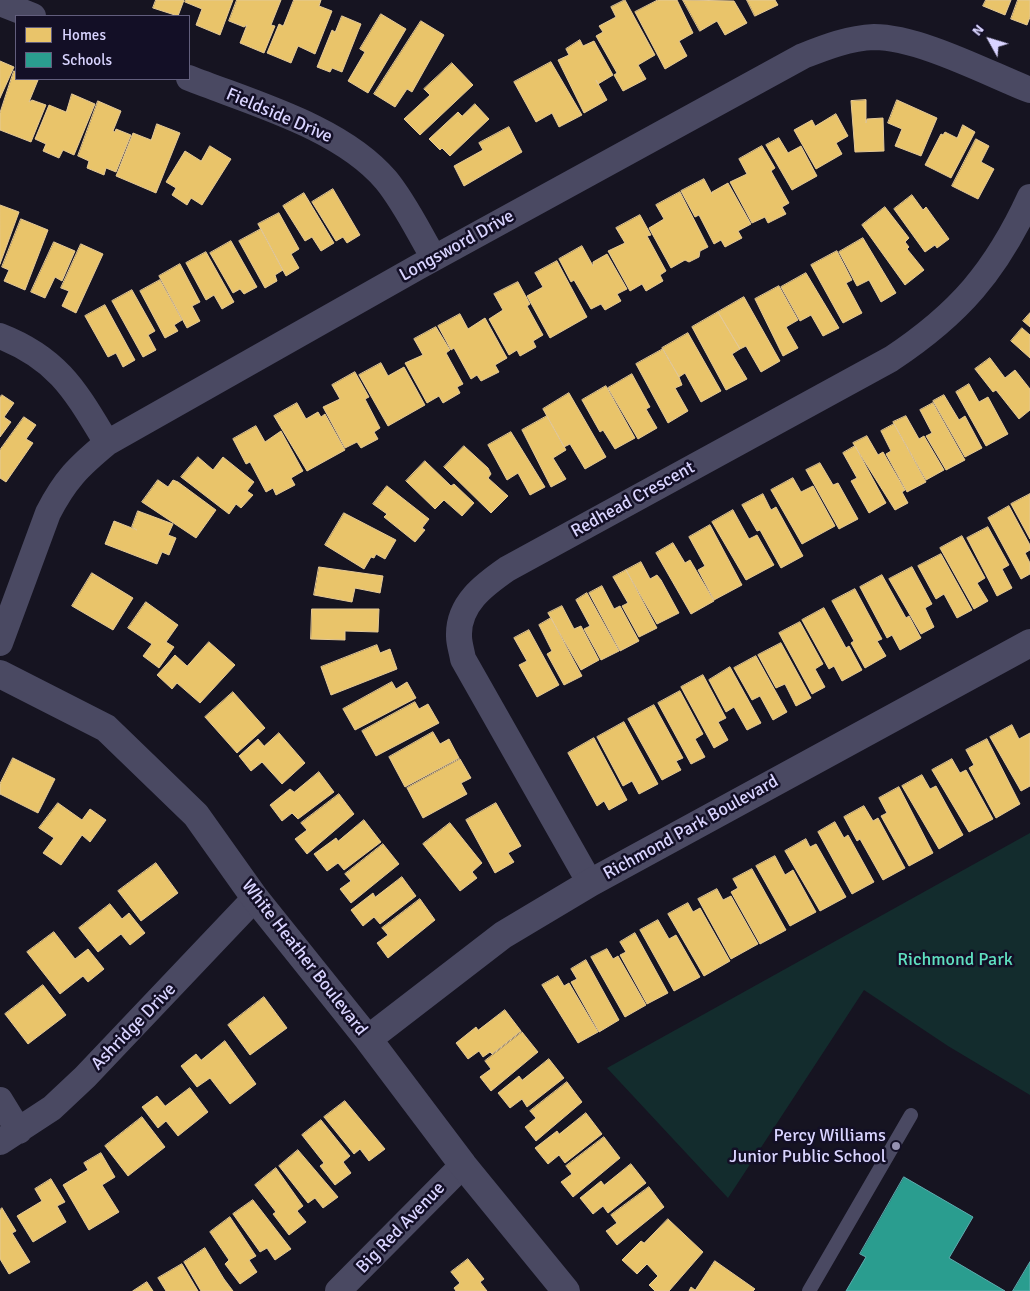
<!DOCTYPE html>
<html>
<head>
<meta charset="utf-8">
<style>
	body { margin:0 }
	#map { position:relative; width:1030px; height:1291px; overflow:hidden; background:#161421; font-family:Signika,sans-serif }
	canvas { display:block }
	.legend { position:absolute; left:15px; top:15px; width:175px; height:65px; box-sizing:border-box; background:#130f26; border:1px solid #625e7d; margin:0; padding:6px 9px; list-style:none; font-size:15px; color:#d9d4ff }
	.legend li { display:flex; align-items:center; gap:10px; height:25px }
	.legend b { width:25px; border:1px solid #625e7d }
	.north { position:absolute; left:965px; top:15px; width:50px; height:50px; -webkit-text-stroke:4px #130f26; paint-order:stroke; rotate:309deg; font-size:14px; font-weight:700; line-height:20px; text-align:center; color:#d9d4ff }
	.north::after { content:''; display:block; margin:auto; width:18px; height:22px; background:#d9d4ff; clip-path:polygon(50% 0,100% 100%,50% 72%,0 100%) }
</style>
</head>
<body>
<div id="map">
<canvas width="1030" height="1291"></canvas>
<ul class="legend">
<li><b style="height:14px;background:#e9c46a"></b>Homes</li>
<li><b style="height:14px;background:#2a9d8f"></b>Schools</li>
</ul>
<div class="north">N</div>
</div>
<script>
const ctx = document.querySelector('canvas').getContext('2d');
ctx.lineJoin = 'round';
function paint(path, color) { ctx.fillStyle = color; ctx.fill(path, 'evenodd'); }
function trace(path, color, width, dash) { ctx.strokeStyle = color; ctx.lineWidth = width; ctx.lineCap = dash ? 'butt' : 'round'; ctx.setLineDash(dash || []); ctx.stroke(path); }
function write(font, color, halo, rows, align = 'center') {
  ctx.font = font + ' Signika,sans-serif'; ctx.lineWidth = 5; ctx.setLineDash([]); ctx.textBaseline = 'middle'; ctx.strokeStyle = halo; ctx.fillStyle = color; for (const [text, x, y, turn = 0] of rows) {
    ctx.save(); ctx.translate(x, y); ctx.rotate((+turn || 0) * Math.PI / 180); ctx.textAlign = isNaN(turn) ? turn : align; if (halo) ctx.strokeText(text, 0, 0); ctx.fillText(text, 0, 0); ctx.restore();
  }
}
paint(new Path2D(`
	M1030 833V1095L948 1046 864 990 728 1198 607 1068Z`), '#132c2d');
const homes = new Path2D(`
	M156 0H184L178 16 153 8Z
	M186 0H233L220 35 196 25 202 9 185 2Z
	M237 0H281L271 25 275 26 264 53 240 43 247 25 244 27 229 21Z
	M294 0H321L319 6 332 11 315 54 298 46 291 63 267 53 279 24 283 26Z
	M625 0 655 55 638 65 646 79 623 91 614 75 617 73 596 36 603 32 599 26 616 17 611 7Z
	M658 0H677L693 33 679 41 687 56 665 69 635 12Z
	M683 0 734 1 747 23 725 35 717 21 700 31Z
	M747 0H775L778 5 755 16Z
	M986 0H1011L1005 15 983 6Z
	M1018 0H1030V17L1027 25 1011 19Z
	M381 14 406 29 368 93 348 81 365 52 360 49Z
	M342 16 361 24 342 72 332 68 330 72 317 67 332 30 335 32Z
	M421 21 444 35 412 92 407 89 395 107 374 94Z
	M580 40 583 46 594 41 613 75 598 84 596 80 607 100 584 113 558 60 569 55 566 49Z
	M0 61 14 67 0 98Z
	M551 62 582 115 559 127 552 113 536 122 514 82Z
	M452 63 473 85 420 135 404 119 430 95 424 89Z
	M14 71 16 72V79L38 80 29 102 32 100 46 105 31 142 0 130V113Z
	M72 94 95 104 74 155 63 150 59 158 43 151 46 144 35 139 49 105 66 112Z
	M866 100V123L867 119 883 118 884 151 855 152 851 101Z
	M897 100 937 118 921 156 895 146 902 129 888 123Z
	M98 101 121 111 113 131 115 132 116 129 131 135 116 172 106 168 104 175 87 168 89 161 78 156Z
	M475 104 489 119 450 156 442 148 440 150 429 139 458 112 462 116Z
	M836 114 848 136 836 143 842 154 816 169 794 130 812 120 815 126Z
	M157 124 180 133 156 193 116 176 133 133 151 140Z
	M963 125 975 132 951 178 925 165 941 134 943 135 945 132 957 138Z
	M509 127 522 152 464 186 454 166 483 150 479 143Z
	M779 138 788 153 801 146 817 176 792 190 766 145Z
	M976 139 989 146 981 162 994 169 978 199 952 186Z
	M210 146 231 159 202 205 191 198 187 205 172 195 176 188 166 182 185 151 201 161Z
	M762 146 775 168 771 171 789 203 782 207 786 214 768 223 765 217 752 223 730 182 747 174 739 159Z
	M704 179 712 194V192L728 183 751 224 738 231 742 238 725 247 721 240 714 244 699 215 695 217 681 191Z
	M333 189 360 235 347 243 343 237 336 241 312 202Z
	M680 192 708 247 700 251 699 257 689 262 685 260 671 268 649 228 664 219 656 205Z
	M304 193 334 243 321 251 312 237 305 241 283 206Z
	M912 195 923 210 926 207 949 239 937 248 935 245 925 252 894 209Z
	M0 205 19 212 0 264Z
	M885 207 909 238 905 242 909 247 907 249 924 270 905 285 862 225Z
	M279 213 299 249 291 254 299 268 286 276 258 224Z
	M640 215 651 235 647 236 666 271 660 275 663 281 646 291 642 284 630 291 608 251 625 243 616 228Z
	M21 219 48 230 25 290 4 281 9 270 2 267Z
	M261 229 283 270 275 275 277 281 265 288 239 241Z
	M863 238 896 293 881 302 869 280 857 286 839 252Z
	M231 241 257 287 244 294 240 289 233 293 210 253Z
	M54 242 75 251 62 281 55 277 45 298 31 292Z
	M81 244 103 254 76 313 62 306 69 291 61 288Z
	M582 246 593 266V262L607 254 627 289 617 294 621 301 605 310 601 304 591 309 574 280 571 282 559 259Z
	M837 251 852 280 846 283 862 313 843 323 811 265Z
	M206 252 234 302 222 309 214 295 206 300 186 263Z
	M557 261 587 317 550 338 527 296 543 287 535 273Z
	M180 264 200 302 192 306 200 321 187 328 159 276Z
	M806 273 839 328 823 336 811 315 800 321 781 287Z
	M160 280 182 320 174 325 178 331 165 338 140 291Z
	M518 282 530 304 527 306 543 335 533 341 536 347 520 356 517 350 509 355 489 319 503 310 494 294Z
	M779 286 798 320 786 327 798 348 783 356 755 299Z
	M132 290 155 331 148 335 156 350 143 357 112 301Z
	M744 297 780 361 761 372 746 346 740 349 718 312Z
	M105 305 135 360 123 367 116 353 108 357 85 316Z
	M718 312 740 349 732 354 747 379 726 390 692 327Z
	M1030 313V327L1023 321Z
	M460 314 468 329 485 318 507 358 495 365 499 372 481 381 477 375 471 379 454 348 451 350 438 326Z
	M436 327 450 350 446 353 463 384 457 387 460 393 443 403 439 396 427 403 405 363 423 355 414 339Z
	M1022 328 1030 335V358L1011 341Z
	M688 333 721 391 701 402 685 373 679 377 662 348Z
	M663 349 679 377 682 385 675 388 688 411 668 423 636 364Z
	M990 358 1005 378 1015 370 1030 389V410L1019 419 996 390 993 392 975 369Z
	M381 363 388 376 404 367 425 405 388 426 359 375Z
	M355 372 369 397 365 399 380 428 374 432 378 439 361 448 357 442 345 448 323 407 340 399 332 385Z
	M632 374 650 407 646 409 657 428 638 439 608 388Z
	M969 384 979 402 988 397 1008 434 986 446 956 392Z
	M606 386 635 438 615 449 603 430 600 432 582 400Z
	M569 393 606 457 585 469 570 444 564 447 543 409Z
	M2 395 14 403 4 417 11 422 0 437V397Z
	M944 395 959 420 965 416 982 448 965 457 933 401Z
	M297 403 306 419 318 412 321 417 325 414 345 450 307 471 274 416Z
	M933 403 965 460 946 470 926 436 932 433 920 410Z
	M547 416 566 450 553 458 566 479 551 487 522 430Z
	M906 416 919 439 924 436 944 470 926 480 893 422Z
	M24 417 36 425 26 439 33 443 6 482 0 478V450Z
	M894 424 926 482 907 492 886 454 891 451 881 431Z
	M256 426 265 442 281 431 303 471 291 478 295 485 276 495 273 488 266 492 250 462 246 464 233 439Z
	M511 432 545 487 530 495 518 473 507 480 488 445Z
	M867 436 878 455 883 452 905 490 902 492 908 503 895 510 853 443Z
	M464 446 488 468 491 474 488 478 508 496 491 513 444 467Z
	M855 446 886 503 869 513 851 481 857 478 843 453Z
	M198 457 213 470 223 457 254 482 247 491 253 495 241 508 236 504 229 514 181 477Z
	M425 461 451 486 454 484 474 503 462 516 444 500 435 509 406 481Z
	M820 463 833 485 838 483 858 519 839 529 806 470Z
	M793 478 801 492 813 486 835 526 802 544 771 490Z
	M158 480 168 487 173 480 178 482 216 510 196 538 142 502Z
	M387 486 429 519 422 528 425 530 415 542 384 517 387 514 373 504Z
	M763 494 771 510 776 507 803 556 781 568 760 530 757 531 742 505Z
	M1030 494V539L1011 504Z
	M1009 506 1030 545V550L1025 553 1030 563V574L1021 579 988 518Z
	M733 510 749 539 757 535 774 565 746 580 712 522Z
	M138 511 173 524 168 535 176 538 169 555 162 552 157 564 105 544 114 521 137 530 132 527Z
	M344 513 396 540 385 559 376 554 374 558 371 557 364 569 325 545Z
	M710 525 742 585 714 600 698 570 705 566 689 537Z
	M988 527 1009 565 1002 569 1012 588 997 596 967 538Z
	M962 536 985 578 977 583 988 601 974 609 940 548Z
	M673 543 685 563 690 560 714 601 691 614 656 553Z
	M941 554 972 610 957 618 944 594 936 599 918 566Z
	M641 562 650 579 657 575 661 580 679 613 657 624 626 570Z
	M319 567 383 576 380 593 355 588 352 602 314 595Z
	M912 567 932 604 925 608 934 627 921 634 889 579Z
	M626 570 657 628 639 637 622 606 628 603 613 577Z
	M92 573 133 598 113 630 72 606Z
	M882 575 906 618 909 616 921 638 900 650 892 635 887 638 860 587Z
	M602 586 614 609 620 606 639 641 620 651 589 593Z
	M855 589 882 639 877 641 886 656 865 668 851 643 854 641 832 601Z
	M587 593 619 651 601 660 584 629 590 626 576 600Z
	M146 602 178 625 166 642 174 647 159 668 143 656 152 644 128 628Z
	M562 606 574 629 581 626 599 660 581 670 548 613Z
	M824 608 846 648 849 646 862 670 842 681 834 666 829 669 802 620Z
	M312 609H379L378 632 345 631V640L311 639Z
	M551 618 582 676 564 685 547 654 552 651 539 625Z
	M800 622 823 664 815 669 825 687 812 694 779 633Z
	M529 630 559 685 537 697 519 665 527 661 514 638Z
	M209 642 235 665 200 703 177 683 172 689 157 675 175 655 187 666Z
	M781 643 811 698 796 706 785 684 776 688 758 655Z
	M377 645 380 653 390 649 397 669 331 695 321 667Z
	M756 656 787 712 773 720 760 696 752 700 734 668Z
	M730 667 761 723 747 730 734 707 726 712 709 680Z
	M703 675 726 718 718 722 728 740 714 748 681 687Z
	M392 682 396 689 407 682 416 698 355 730 343 709Z
	M680 691 703 734 695 739 705 757 691 764 658 703Z
	M233 692 265 728 237 753 205 717Z
	M415 702 419 709 428 704 439 723 376 756 362 731Z
	M654 705 683 758 676 761 681 770 662 780 628 719Z
	M624 722 658 784 639 794 632 781 623 786 597 737Z
	M1012 725 1019 739 1030 733V786L1021 791 990 737Z
	M433 732 440 744 449 739 459 758 405 787 389 757Z
	M279 733 305 763 282 784 262 762 251 771 239 756 258 739 264 746Z
	M594 738 627 800 609 810 604 801 597 806 568 753Z
	M987 739 1020 804 996 818 969 768 974 765 966 750Z
	M13 758 55 779 38 813 0 794V784Z
	M460 759 471 778 461 783 467 794 423 818 407 788Z
	M952 759 960 773 966 770 993 819 969 832 932 770Z
	M319 772 334 792 298 819 292 813 282 821 270 805 290 789 294 792Z
	M922 775 930 789 936 786 963 835 939 849 902 786Z
	M899 787 933 853 909 866 881 816 887 813 879 798Z
	M339 794 354 814 307 854 295 839 307 830 301 823Z
	M58 803 82 820 90 809 106 820 90 842 82 835 61 865 43 853 54 838 39 828Z
	M496 803 521 846 508 853 514 862 495 873 466 820Z
	M864 806 873 821 878 818 905 868 883 880 860 839 857 841 844 817Z
	M364 820 381 842 344 870 338 863 327 871 314 854 336 838 338 841Z
	M835 822 844 838 848 835 874 882 852 894 818 832Z
	M450 823 482 863 472 872 477 878 460 891 423 844Z
	M806 839 810 847 816 844 846 897 820 911 785 851Z
	M383 844 399 864 351 903 340 889 351 881 345 874Z
	M775 856 785 875 793 870 816 912 790 926 756 866Z
	M156 863 178 893 141 921 118 891Z
	M752 869 786 930 760 944 731 892 738 888 733 879Z
	M402 877 416 896 380 924 374 917 363 926 351 910 373 893 375 897Z
	M717 889 723 900 731 896 758 944 731 959 698 899Z
	M420 899 435 920 388 958 377 943 388 935 382 928Z
	M688 903 693 912 700 908 730 961 704 976 668 914Z
	M110 904 122 919 129 913 145 933 130 945 121 934 98 952 79 928Z
	M658 920 669 939 676 935 700 977 674 991 640 930Z
	M54 932 75 959 88 949 104 969 88 982 83 976 60 994 27 952Z
	M635 933 668 993 647 1004 620 955 626 952 620 942Z
	M607 949 613 959 618 956 646 1005 625 1017 591 957Z
	M586 960 619 1020 599 1032 571 982 577 979 571 969Z
	M558 976 564 986 569 983 598 1032 578 1043 542 985Z
	M43 985 66 1015 28 1044 5 1014Z
	M264 997 287 1028 250 1055 228 1025Z
	M505 1010 521 1031 492 1054 490 1052 483 1057 479 1051 468 1059 456 1043 476 1027 478 1030Z
	M522 1032 538 1052 491 1091 480 1077 491 1069 485 1061Z
	M225 1041 256 1084 230 1104 210 1078 197 1087 181 1066 196 1054 201 1060Z
	M549 1059 564 1078 527 1107 522 1099 510 1108 498 1093 519 1076 522 1080Z
	M567 1082 582 1102 536 1141 525 1127 536 1118 530 1111Z
	M190 1088 208 1112 178 1136 166 1121 158 1128 142 1107 157 1096 165 1106Z
	M345 1101 385 1149 369 1161 360 1149 354 1154 324 1117Z
	M586 1113 602 1134 565 1163 559 1155 548 1164 535 1148 557 1131 559 1134Z
	M142 1117 165 1147 128 1176 105 1146Z
	M321 1120 350 1156 343 1162 351 1173 335 1185 320 1166 324 1163 302 1135Z
	M604 1137 620 1158 573 1197 561 1182 572 1174 566 1166Z
	M298 1150 338 1197 323 1208 315 1198 308 1203 279 1166Z
	M101 1153 115 1177 102 1185 119 1212 89 1230 63 1185 88 1170 84 1163Z
	M631 1164 646 1183 608 1213 603 1206 593 1214 580 1198 601 1181 604 1185Z
	M276 1168 303 1206 297 1211 306 1222 289 1235 273 1214 276 1212 255 1185Z
	M51 1179 65 1202 57 1206 66 1222 33 1242 17 1216 42 1201 35 1189Z
	M649 1187 664 1207 617 1245 606 1231 617 1223 611 1215Z
	M253 1200 291 1249 275 1260 267 1248 260 1252 233 1214Z
	M2 1208 16 1231 12 1233 30 1262 9 1274 0 1259V1210Z
	M230 1217 256 1256 249 1260 257 1272 240 1284 225 1264 229 1260 210 1232Z
	M668 1219 703 1252 669 1291H655L649 1285 658 1276 647 1264 637 1274 622 1260 641 1241 644 1243Z
	M205 1248 224 1279 233 1291H201L184 1262Z
	M468 1259 484 1279 480 1282 487 1291H456L454 1288 460 1283 451 1272Z
	M715 1261 755 1289 753 1291H689L691 1287 695 1290Z
	M182 1264 198 1291H166L158 1278Z
	M147 1282 153 1291H133Z`);
paint(homes, '#e9c46a');
trace(homes, '#e4c997', 1);
const schools = new Path2D(`
	M904 1177 973 1217 949 1258 1005 1291H846L866 1257 860 1254Z
	M1030 1262V1291H1013Z`);
paint(schools, '#2a9d8f');
trace(schools, '#5eaeb1', 1);
trace(new Path2D(`
	M809 1291 911 1115`), '#4a4962', 14);
trace(new Path2D(`
	M0 3 33 16
	M189 78C252 103 341 127 386 180 405 203 419 233 434 258
	M0 336C59 359 76 392 107 443
	M0 643 48 513C65 480 78 467 107 443L418 267 803 56C826 47 849 38 874 37 919 37 987 73 1030 90
	M590 883 463 659C462 652 459 644 459 636 458 604 484 585 507 569L891 359C959 314 996 271 1030 197
	M0 1100 19 1131
	M0 1142 52 1108 85 1077 255 898
	M338 1291 463 1165`), '#4a4962', 26);
trace(new Path2D(`
	M0 674 106 728 196 815 255 898 368 1039 463 1165 566 1291
	M368 1039 503 935 590 883 1030 643`), '#4a4962', 28);
for (const [x, y, r, color] of [
	[896,1146,5,"#9591b1"]
]) { const dot = new Path2D(); dot.arc(x, y, r, 0, 2 * Math.PI); ctx.fillStyle = color; ctx.fill(dot); trace(dot, '#130f26', 2); }
write('18px', '#d9d4ff', '#130f26', [
	["Fieldside Drive",279,116,23],
	["Longsword Drive",457,246,-29],
	["Redhead Crescent",633,500,-29],
	["Richmond Park Boulevard",691,828,-29],
	["White Heather Boulevard",304,958,52],
	["Ashridge Drive",134,1027,-46],
	["Big Red Avenue",401,1228,-46]
]);
write('18px', '#5fe0c0', '#130f26', [
	["Richmond Park",955,960]
]);
write('18px', '#d9d4ff', '#130f26', [
	["Percy Williams",886,1136],
	["Junior Public School",886,1157]
], 'right');
</script>
</body>
</html>
